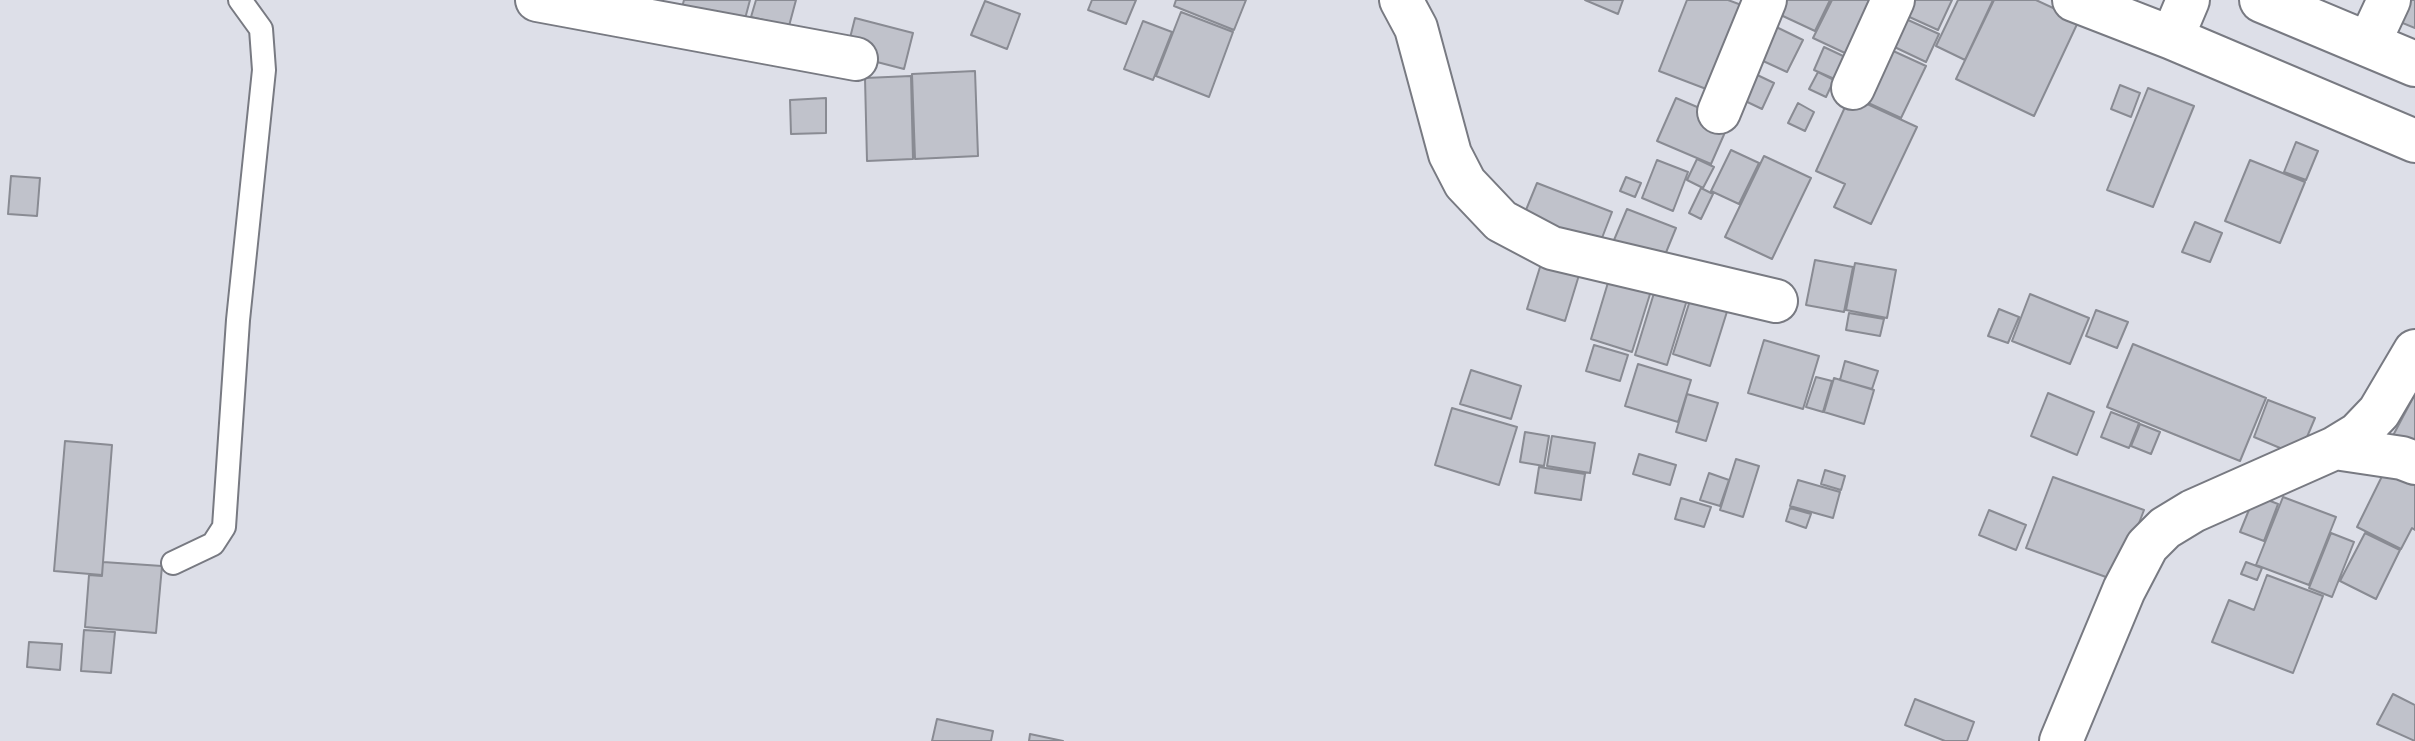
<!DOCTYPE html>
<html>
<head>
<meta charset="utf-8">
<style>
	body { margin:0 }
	canvas { display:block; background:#dddfe8 }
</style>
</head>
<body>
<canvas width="2415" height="741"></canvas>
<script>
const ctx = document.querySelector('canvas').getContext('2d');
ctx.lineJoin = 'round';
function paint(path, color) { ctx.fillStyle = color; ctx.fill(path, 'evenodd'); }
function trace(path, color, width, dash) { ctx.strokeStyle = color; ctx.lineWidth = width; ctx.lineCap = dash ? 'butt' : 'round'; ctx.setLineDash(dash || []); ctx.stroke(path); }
const building = new Path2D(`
	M684 0H750L742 30 680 15Z
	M756 0H796L789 26 751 17Z
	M1092 0H1136L1126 24 1088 10Z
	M1176 0H1246L1234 30 1174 6Z
	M1585 0H1623L1618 14Z
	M1687 0H1728L1755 10 1722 95 1659 71Z
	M1775 0H1830L1815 31 1770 10Z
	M1832 0H1891L1862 61 1813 38Z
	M1912 0H1952L1938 30 1905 15Z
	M1958 0H1993L1965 60 1936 46Z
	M1994 0H2036L2079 20 2034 116 1956 79Z
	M2401 0H2415V28L2393 19Z
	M985 1 1020 14 1007 49 971 35Z
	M1181 12 1233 32 1209 97 1156 76Z
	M1897 15 1939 34 1926 62 1884 42Z
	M855 18 913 33 904 69 846 54Z
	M1143 21 1172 32 1153 80 1124 69Z
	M1764 21 1803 40 1787 72 1748 54Z
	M1878 44 1926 66 1901 118 1853 96Z
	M1824 47 1858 63 1848 85 1814 70Z
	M975 71 978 156 915 159 912 74Z
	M1751 72 1774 83 1762 109 1739 98Z
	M1818 72 1834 80 1826 97 1809 89Z
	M911 76 913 159 867 161 865 78Z
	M2120 85 2140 93 2131 117 2111 109Z
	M2148 88 2194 106 2153 207 2107 190Z
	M1850 96 1917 127 1871 224 1834 207 1845 184 1816 171Z
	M826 98V133L791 134 790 100Z
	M1676 98 1730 121 1711 164 1657 141Z
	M1798 103 1814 112 1805 131 1788 123Z
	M2296 142 2318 151 2306 180 2284 172Z
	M1731 150 1759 163 1739 204 1711 191Z
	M1764 156 1811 178 1772 259 1725 237Z
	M1697 159 1714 167 1703 188 1687 180Z
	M1657 160 1688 172 1673 211 1642 198Z
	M2250 160 2305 182 2280 243 2225 221Z
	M11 176 40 178 37 216 8 214Z
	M1626 177 1641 183 1635 197 1620 191Z
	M1537 183 1612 212 1595 256 1519 227Z
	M1701 188 1713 194 1701 219 1689 213Z
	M1627 209 1676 228 1658 272 1609 252Z
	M2195 222 2222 233 2210 262 2182 252Z
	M1545 251 1583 262 1565 321 1527 309Z
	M1815 260 1853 267 1844 312 1806 305Z
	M1855 263 1896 270 1887 318 1846 310Z
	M1613 266 1655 278 1632 352 1591 339Z
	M1658 280 1690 290 1667 365 1635 355Z
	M1693 291 1730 302 1710 366 1673 354Z
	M2030 294 2089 318 2070 364 2012 341Z
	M1999 309 2019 317 2008 343 1988 336Z
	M2096 310 2128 322 2117 348 2086 336Z
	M1849 313 1884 319 1880 336 1846 330Z
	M1764 340 1819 356 1803 409 1748 393Z
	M2133 344 2266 398 2240 461 2107 407Z
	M1594 345 1628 355 1620 381 1586 371Z
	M1845 361 1878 371 1872 389 1840 380Z
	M1638 364 1691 380 1678 422 1625 406Z
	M1471 370 1521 386 1511 419 1460 404Z
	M1816 377 1832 381 1823 412 1806 407Z
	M1834 378 1874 390 1864 424 1824 412Z
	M2048 393 2094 412 2077 455 2031 436Z
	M1687 394 1718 403 1706 441 1676 432Z
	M2415 394V459L2388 445Z
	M2268 400 2315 418 2299 456 2254 437Z
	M1452 408 1517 427 1499 485 1435 465Z
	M2111 412 2139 423 2129 448 2101 437Z
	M2140 424 2160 432 2151 454 2131 446Z
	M1525 432 1549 436 1544 466 1520 462Z
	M1552 436 1595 443 1590 473 1547 466Z
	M65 441 112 445 102 575 54 571Z
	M1639 454 1676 465 1670 485 1633 474Z
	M1736 459 1759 466 1743 517 1720 510Z
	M2390 460 2415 472V530L2412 528 2401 549 2357 527Z
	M1539 467 1585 474 1581 500 1535 493Z
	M1825 470 1845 476 1841 490 1821 484Z
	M1709 473 1729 480 1720 506 1700 500Z
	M2053 477 2144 510 2117 581 2026 548Z
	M1798 480 1840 492 1833 518 1790 506Z
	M2255 495 2278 504 2264 541 2240 532Z
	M2283 497 2336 517 2309 585 2256 565Z
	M1681 498 1711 507 1704 527 1675 519Z
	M1790 508 1811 514 1806 528 1786 521Z
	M1989 510 2026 525 2016 550 1979 535Z
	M2331 533 2354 542 2332 597 2309 588Z
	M2365 533 2400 550 2376 599 2340 581Z
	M103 562 162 566 156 633 85 627 89 575 102 576Z
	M2246 562 2262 568 2257 580 2241 574Z
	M2267 575 2323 596 2293 673 2212 642 2229 600 2254 610Z
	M84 630 115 632 111 673 81 671Z
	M29 642 62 644 60 670 27 667Z
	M2393 694 2415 705V741L2377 724Z
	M1915 699 1974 722 1967 741H1945L1905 725Z
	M937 719 993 731 991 741H932Z
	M1030 734 1063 741H1029Z`);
paint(building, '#c0c2cb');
trace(building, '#898b93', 2);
const lane = new Path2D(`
	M173 563 213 544 224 527 238 320 264 70 261 29 240 0`);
const street = new Path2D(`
	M537 0 856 59
	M1401 0 1416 28 1450 154 1465 183 1501 221 1552 248 1776 301
	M2074 0 2172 38 2415 141
	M2172 38 2188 0
	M2368 45 2389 0
	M1853 88 1893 0
	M1719 112 1765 0
	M2335 448 2402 458 2415 463
	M2061 741 2124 590 2147 546 2165 528 2193 511 2335 448 2358 434 2379 412 2415 351`);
const secondary = new Path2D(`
	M2262 0 2415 64`);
trace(lane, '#787a82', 26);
trace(street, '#787a82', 46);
trace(secondary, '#787a82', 48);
trace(lane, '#fff', 22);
trace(street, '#fff', 42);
trace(secondary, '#fff', 44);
</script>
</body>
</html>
